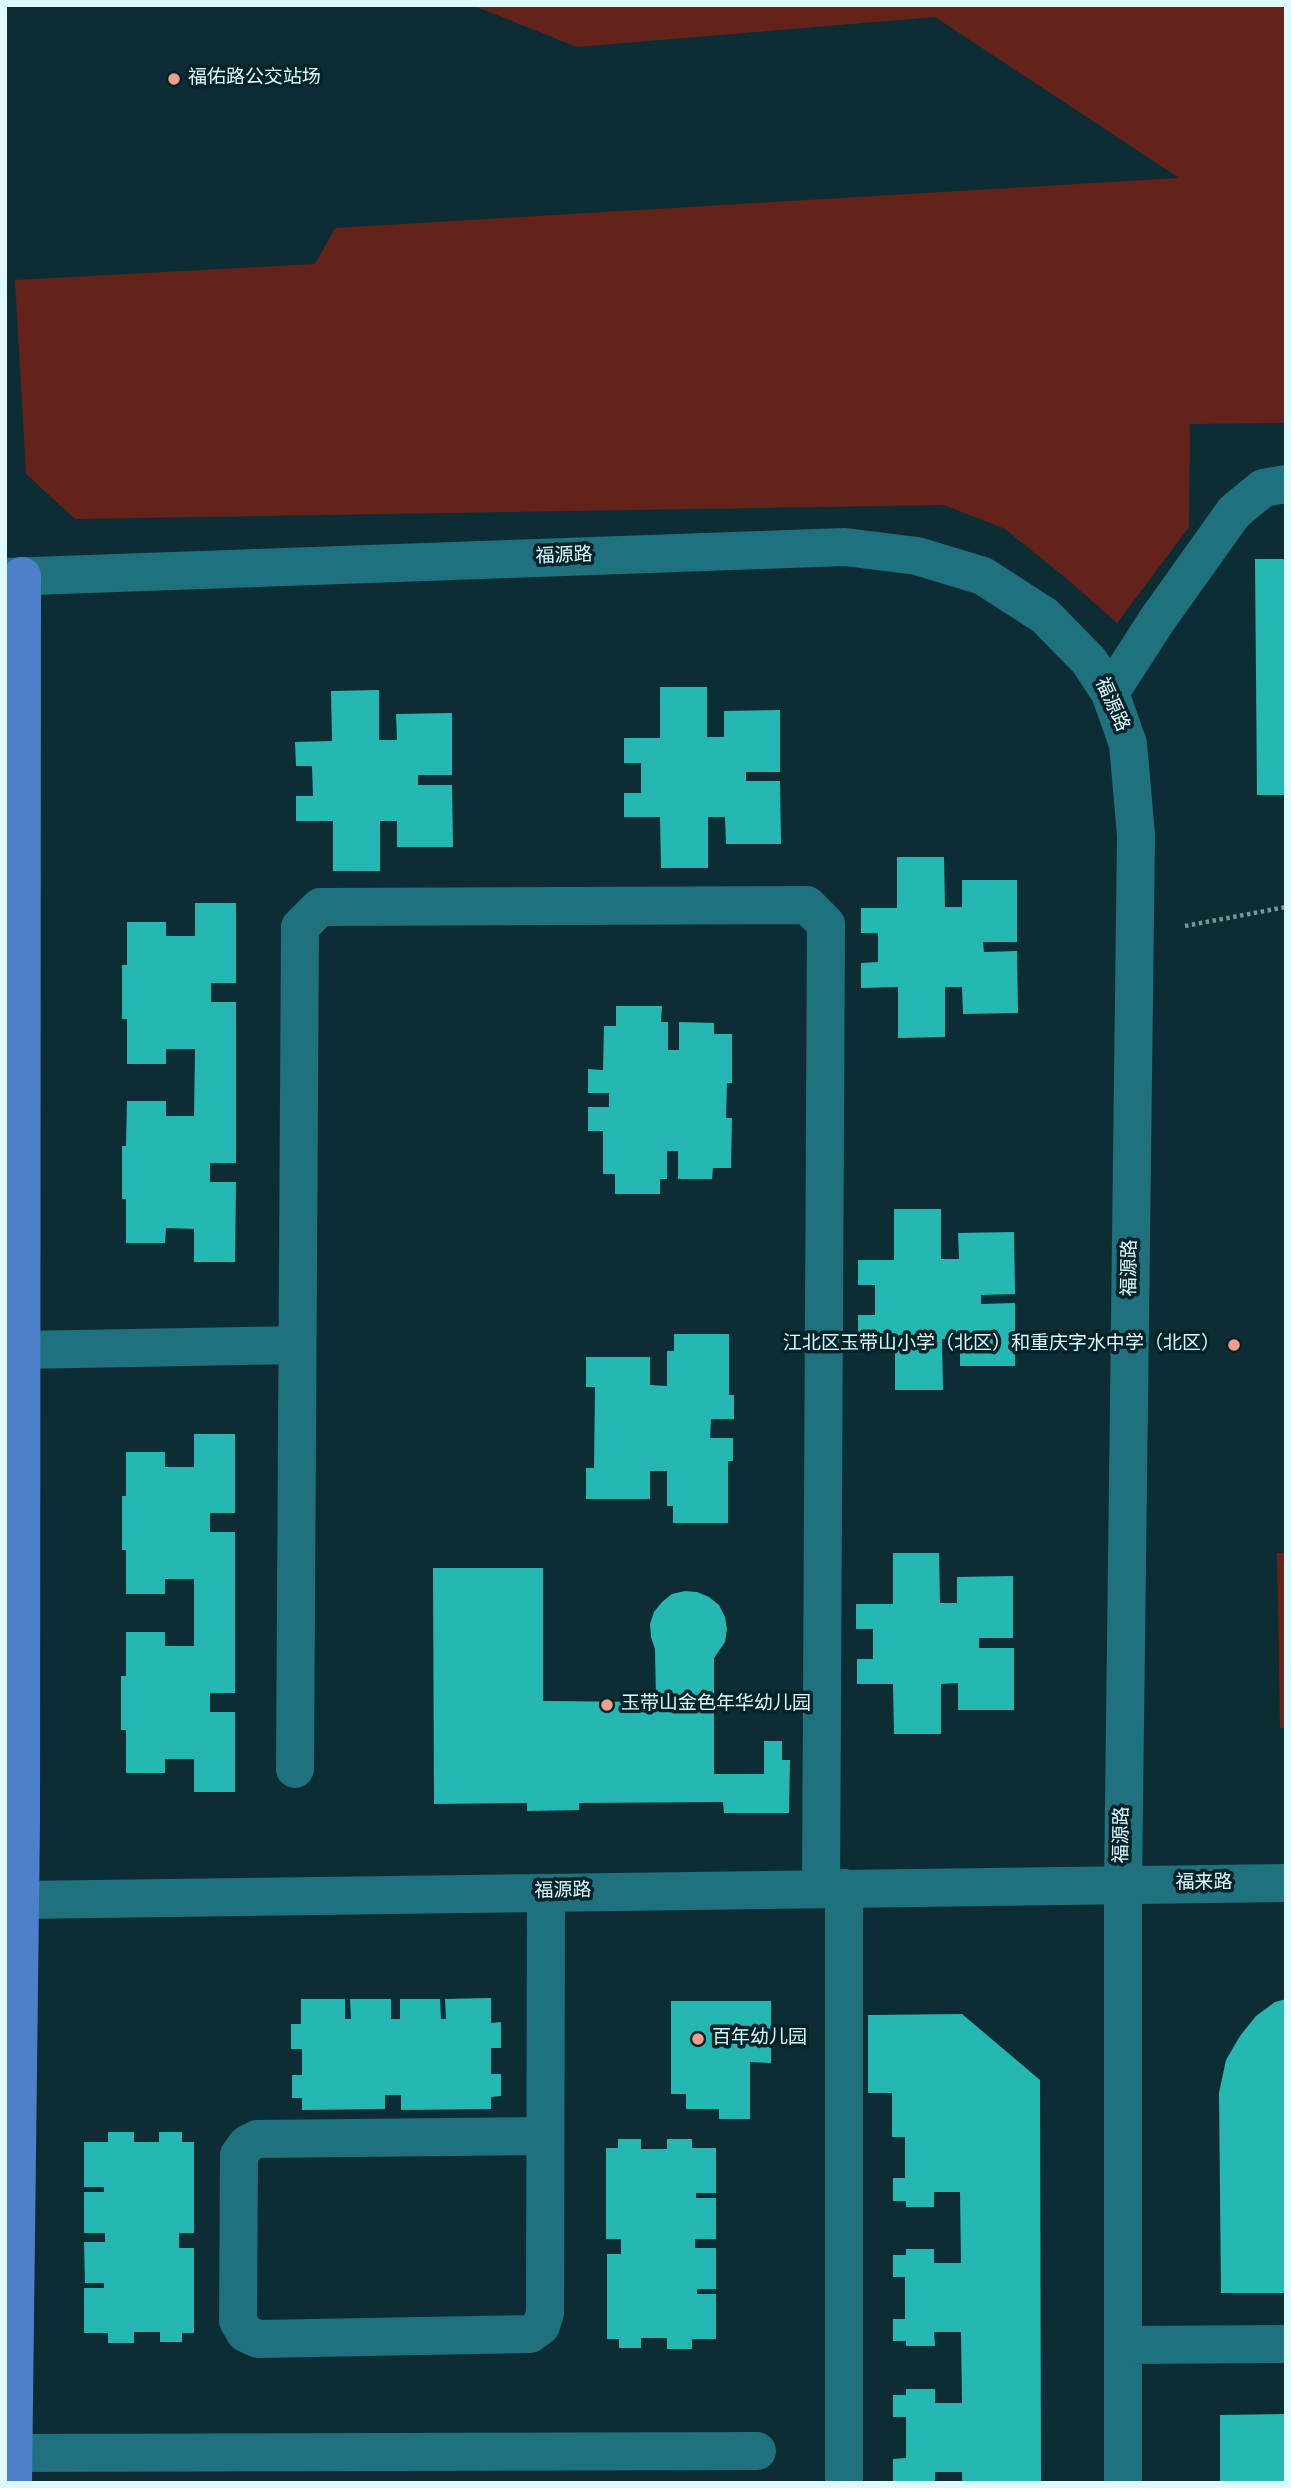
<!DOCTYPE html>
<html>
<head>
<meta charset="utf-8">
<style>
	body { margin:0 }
	#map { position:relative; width:1291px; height:2488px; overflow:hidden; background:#0c2d33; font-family:"Source Sans 3",sans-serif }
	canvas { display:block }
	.frame { position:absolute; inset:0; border:7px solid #dffaff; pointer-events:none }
</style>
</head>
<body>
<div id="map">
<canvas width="1291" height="2488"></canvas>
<div class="frame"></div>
</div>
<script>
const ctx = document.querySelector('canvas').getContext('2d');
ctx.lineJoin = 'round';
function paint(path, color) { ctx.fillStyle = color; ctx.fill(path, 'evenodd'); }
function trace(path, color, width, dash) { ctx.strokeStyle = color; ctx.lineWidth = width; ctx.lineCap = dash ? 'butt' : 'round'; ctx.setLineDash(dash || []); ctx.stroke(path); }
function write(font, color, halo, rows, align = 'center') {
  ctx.font = font + ' "Source Sans 3","Noto Sans SC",sans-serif'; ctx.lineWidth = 7; ctx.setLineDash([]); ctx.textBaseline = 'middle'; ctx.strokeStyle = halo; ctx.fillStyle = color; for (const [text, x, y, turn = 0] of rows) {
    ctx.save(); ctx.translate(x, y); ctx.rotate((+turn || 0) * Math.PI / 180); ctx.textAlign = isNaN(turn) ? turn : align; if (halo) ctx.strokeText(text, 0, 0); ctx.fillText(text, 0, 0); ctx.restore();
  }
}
paint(new Path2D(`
	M472 5H1286V423L1190 424 1189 527 1117 623 1066 578 1005 529 944 505 75 519 26 474 15 280 315 264 335 228 1179 178 935 17 577 47Z
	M1277 1553H1286V1728H1280Z`), '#64231a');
paint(new Path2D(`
	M1255 559H1286V795H1257Z
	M660 687H707V737H724V711L780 710V772H746V781H780L781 844H726L725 817H708V868H661L660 817H624V793H641V763H624V738H660Z
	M379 690V740H397L396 714 452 713V775H418V785H452L453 847H397V821H380V871H333V821H296V796H313L312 766H296L295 742 332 741 331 691Z
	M897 857H944L945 907H962V880H1017V942H983L984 952 1017 951 1018 1013 963 1014 962 987H945V1037L898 1038V987L861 988V963L878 962V933H861V908H897Z
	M195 903H236V983H211V1002H236V1163H210V1182H236L235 1262H194V1229L166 1228 165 1243H126V1199H122V1146H126L127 1101H166V1116H194L195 1049H166V1064H127V1019H122V965H127V922H166V936H195Z
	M616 1006H662L661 1022H668V1050H679V1022L714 1023V1034H732V1083H727L726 1118H732L731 1168H713L712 1179H678V1151H667V1179H660V1194H615V1174H603V1131H588V1107H609V1093H588V1069L603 1070 604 1026H616Z
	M894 1209H941V1259H959L958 1233 1014 1232 1015 1294 981 1295V1304L1015 1303V1366H960V1339H942L943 1390H895V1339L858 1340V1315H875V1285H858V1260H894Z
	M674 1334H729V1395H734V1419H711L710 1438H733V1461H728V1523H673V1506H667V1471H650V1499H586V1468H594L595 1387H586V1357H650V1385L667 1386V1351H674Z
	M194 1434H235V1513H210V1532H235V1693H210V1712H235V1792H194V1759H165V1773H126V1730H121V1676H126V1632H165V1646H194V1579H165V1594H126V1550H122V1496H126V1452H165V1467H194Z
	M893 1553H939L940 1603H957V1577L1013 1576V1638H979V1648H1014V1710H958V1683L941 1684V1734H894L893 1684H857V1659H873V1629H856V1604H893Z
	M433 1568H543V1701L656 1702 655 1649 651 1637 650 1624 654 1612 662 1602 672 1594 685 1591 697 1592 709 1597 719 1605 725 1617 727 1629 725 1642 714 1658V1774H764V1741H782V1760H790L789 1813H724L723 1802 579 1803V1810L527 1811V1803L434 1804Z
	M491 1998V2023L501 2022V2048H491V2074H501V2096L491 2097V2109L401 2110V2095H385V2109L302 2110V2098H292V2075H302V2049H291V2024H301V1999H345V2019H351L350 1999H391V2019H400V1999H440L441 2019H446L445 1999Z
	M1286 1999V2293H1221L1219 2093 1226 2060 1240 2036 1256 2016 1275 2002Z
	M671 2001H771V2063L750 2062V2119H719V2109H686V2094H671Z
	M962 2014 1040 2080 1041 2483H962V2472H935V2483L893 2481V2459L906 2458V2417H893V2395H906V2389H935V2403H962L961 2332H934L935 2346H906V2341H893V2319H905V2277H893V2255H906V2249H934V2263H961L960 2192H934V2207H906V2201H893V2178H905V2137H892V2093H868V2015Z
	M108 2132H134V2142H159V2132H182V2142H194V2233H179V2248H194V2333H182V2342H160V2332H134V2343H108V2333H84V2288H104V2283H85L84 2242H105V2233H84V2192H104V2187H84V2142H108Z
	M618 2139H641V2149H667V2139H692V2148H716V2193H696V2198H716V2239H695V2248H716V2289H697V2294H716V2339H692V2349H667V2338H641V2348H619V2339H607V2254H621V2239H606V2148H618Z
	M1286 2414V2483H1220V2415Z`), '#25b8b2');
trace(new Path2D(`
	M1185 926 1286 907`), '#77959a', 4.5, [3.5, 3.5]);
trace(new Path2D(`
	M5 577 845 547 917 556 983 576 1045 616 1089 661 1110 693 1128 744 1136 835 1123 1884V2483
	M1110 693 1157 620 1234 512 1263 488 1286 484
	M21 1350 297 1345
	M295 1769 300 927 320 907 807 905 826 924 821 1889
	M5 1908 20 1900 1286 1883
	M545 2136 257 2139 247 2144 239 2155 238 2321 245 2333 258 2339 530 2334 541 2326 545 2313 546 1893
	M1123 2345 1286 2344
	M14 2453 757 2451
	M844 2483V1888`), '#1f717e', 38);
trace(new Path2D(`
	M13 2483 21 1823 22 576`), '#4d7fca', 38);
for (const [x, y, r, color] of [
	[174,79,7,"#f59d8d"],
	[1234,1345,7,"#f59d8d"],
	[607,1705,7,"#f59d8d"],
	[698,2039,7,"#f59d8d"]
]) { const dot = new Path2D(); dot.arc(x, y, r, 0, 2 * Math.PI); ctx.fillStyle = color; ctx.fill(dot); trace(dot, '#022329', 2.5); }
write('19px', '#dffaff', '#022329', [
	["福佑路公交站场",188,79],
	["江北区玉带山小学（北区）和重庆字水中学（北区）",1220,1345,"right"],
	["玉带山金色年华幼儿园",621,1705],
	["百年幼儿园",712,2039]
], 'left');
write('19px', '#dffaff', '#022329', [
	["福源路",564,557,-2],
	["福源路",1111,705,66],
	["福源路",1131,1268,-89],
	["福源路",1123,1835,-89],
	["福来路",1204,1884],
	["福源路",563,1892,-1]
]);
</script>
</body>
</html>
